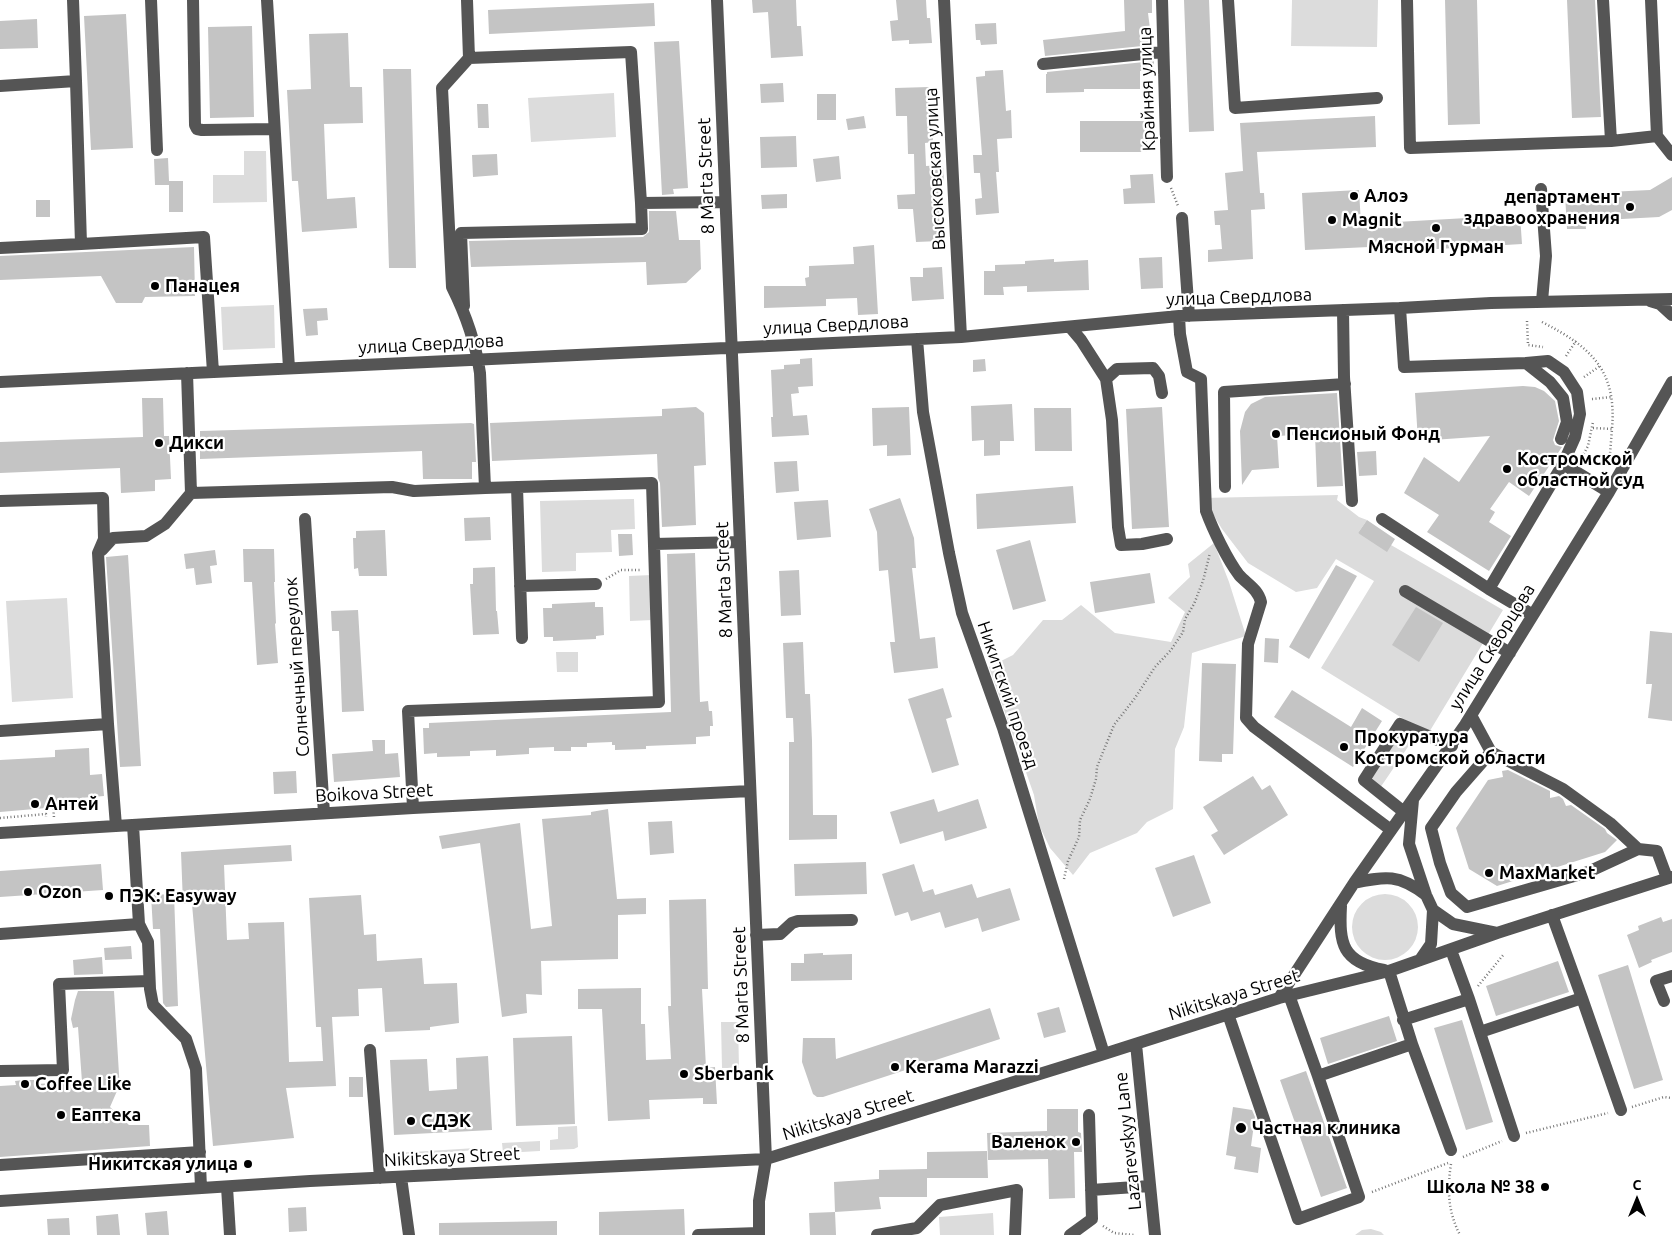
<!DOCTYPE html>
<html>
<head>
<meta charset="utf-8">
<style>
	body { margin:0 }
	#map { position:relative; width:1672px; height:1235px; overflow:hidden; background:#fff; font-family:Ubuntu,sans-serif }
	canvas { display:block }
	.north { position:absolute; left:1612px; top:1175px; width:50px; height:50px; -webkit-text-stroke:4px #fff; paint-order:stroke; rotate:0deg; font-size:14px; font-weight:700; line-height:20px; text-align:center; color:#000 }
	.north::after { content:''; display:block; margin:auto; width:18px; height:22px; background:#000; clip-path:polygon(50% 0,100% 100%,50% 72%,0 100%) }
</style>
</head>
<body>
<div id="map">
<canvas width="1672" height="1235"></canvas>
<div class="north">С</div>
</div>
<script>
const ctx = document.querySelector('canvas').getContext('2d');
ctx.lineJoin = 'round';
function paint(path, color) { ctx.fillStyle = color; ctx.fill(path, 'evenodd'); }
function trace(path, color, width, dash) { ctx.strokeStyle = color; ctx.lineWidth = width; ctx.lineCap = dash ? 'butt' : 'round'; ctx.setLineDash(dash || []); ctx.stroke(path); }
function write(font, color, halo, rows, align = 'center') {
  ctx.font = font + ' Ubuntu,sans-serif'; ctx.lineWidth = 4.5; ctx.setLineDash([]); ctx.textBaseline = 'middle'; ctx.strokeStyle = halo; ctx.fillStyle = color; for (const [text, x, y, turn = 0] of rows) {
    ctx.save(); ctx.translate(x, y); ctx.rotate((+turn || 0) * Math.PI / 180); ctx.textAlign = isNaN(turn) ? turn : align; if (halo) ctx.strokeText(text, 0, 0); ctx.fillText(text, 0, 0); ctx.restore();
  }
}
paint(new Path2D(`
	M1292 0H1378L1377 47 1291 46Z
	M614 93 616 137 531 142 528 98Z
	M244 151H266L267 202 213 203V175H244Z
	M274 305 275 348 223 350 221 307Z
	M1338 495 1337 500 1359 517 1367 520 1358 533 1391 545 1503 610 1428 734 1321 668 1374 581 1336 559 1317 588 1296 592 1248 563 1222 529 1203 498Z
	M634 499 635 529 611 530 612 552 576 553V571L542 572 540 501Z
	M1214 543 1229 582 1246 636 1192 653 1184 727 1175 749 1173 809 1147 822 1137 833 1090 853 1073 875 1050 848 1039 825 1034 795 989 667 1013 655 1043 620H1062L1081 605 1115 633 1171 642 1185 612 1168 598 1190 577 1188 564Z
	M652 575 653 620 630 621 629 576Z
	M67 598 73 698 12 702 6 601Z
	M556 652H578V672H557Z
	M1402 732 1414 738 1380 788 1373 781 1372 777 1398 733Z
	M1352 927a33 33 0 1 1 66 0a33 33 0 1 1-66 0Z
	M721 1022H738L739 1068H722Z
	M577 1126 578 1147 574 1149 550 1150V1140L558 1139V1127Z
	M540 1141V1151L503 1153 502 1143Z
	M476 1148V1150L396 1156V1153Z
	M993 1213 994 1235H940L939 1217Z
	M1371 1229 1381 1232 1384 1235H1355L1362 1230Z`), '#dcdcdc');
paint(new Path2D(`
	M752 0H796L797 26H801L803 56 771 58 768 12 753 13Z
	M896 0H926L927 18H930L932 43 909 44V40L892 41 890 21 898 20Z
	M1124 0H1152V13H1148L1152 45 1045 56 1043 40 1125 31Z
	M1184 0H1209L1214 131 1189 132Z
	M1445 0H1477L1480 124 1448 125Z
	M1567 0H1595L1601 117 1572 118Z
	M654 3 655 26 489 34 488 10Z
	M126 14 133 148 91 150 84 16Z
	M37 19 38 48 0 49V21Z
	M996 23 997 44 981 45 980 40H976L975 24Z
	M252 26 254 117 210 118 208 27Z
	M348 33 350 87H362L363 123 324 124 327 199 355 197 357 228 302 232 298 181H292L287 90 311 89 309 34Z
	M679 41 688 188 673 189 674 194 662 195 654 42Z
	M1154 61V71H1140V89H1084V92L1046 93V74H1047V72Z
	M383 69H411L416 268H389Z
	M1003 70 1006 111 1011 110 1012 138 997 139 999 172H996L999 213 976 215 975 199 982 198 980 173H974L973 155H982L976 77 985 76V71Z
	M783 83 784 102 761 103 760 84Z
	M929 87 930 125H932L933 142 925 143 926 166 943 165 944 184H938L940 241 916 242 913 209H898L897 195 915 194 914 154H908L907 116H896L895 88Z
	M817 94H836V120H817Z
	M477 104H488L489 128H478Z
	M864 116 866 128 848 130 846 119Z
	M1375 116 1376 147 1257 152 1260 193H1264L1265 209 1251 210 1253 259 1208 262V250L1222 249 1220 225H1215L1214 211 1228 210 1225 173 1243 171 1240 123Z
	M1080 121H1147V152H1080Z
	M796 136 797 167 761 168 760 137Z
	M497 154 498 175 473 177 472 155Z
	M839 156 841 179 816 182 813 159Z
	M168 158 169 181H183V212H169V185H155L154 159Z
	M1153 174 1155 203 1124 204 1123 189 1131 188 1130 175Z
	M1672 177V210L1659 217 1585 221 1586 229H1567L1565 194 1650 190Z
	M1359 190 1361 224 1520 215 1522 244 1370 253 1369 247 1305 250 1302 193Z
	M787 194V208L762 209 761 195Z
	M36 200H50V217H36Z
	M649 211H676L679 240H700L701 269 686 283 647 285 646 262 471 267 469 241 643 237 649 232Z
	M874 245 878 314 858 315 857 298 826 299V306L764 308V286H806L805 278 809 277V266L854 264 853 247Z
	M194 247 195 296 145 297 142 303H116L101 276 0 280V256Z
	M1162 257 1163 288 1141 289 1139 258Z
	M1054 259V262L1088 260 1089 290 1027 292V286L1003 287 1004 295H984V271H995V265L1025 264V261Z
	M942 267 944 299 912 301 910 277H923V268Z
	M327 308 328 320 317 321 318 335 306 336 303 309Z
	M812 358 813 386 798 387 799 393 791 394 793 416 807 415 809 435 772 437 771 417H773L771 370 784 369V365L800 364V359Z
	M985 359 986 371 973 372V360Z
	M1523 386 1535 387 1544 391 1555 401 1559 421 1553 440 1555 445 1562 447 1529 496 1509 482 1490 509 1495 512 1489 522 1511 536 1489 571 1427 532 1439 515 1404 493 1424 457 1459 482 1490 436 1418 441 1415 393Z
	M1337 393 1343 486 1317 487 1315 434 1277 436 1279 468 1252 470 1242 485 1240 431 1245 412 1251 404 1265 397Z
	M142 398H163L164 436H169L171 479 155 480V491L121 493 120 468 0 473V442L143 437Z
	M1012 404 1014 441H1000V455L984 456V440L972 441 971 406Z
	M696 407 704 413 706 465 694 466 696 525 662 527 660 483 658 478 657 454 492 461 490 423 662 416V409Z
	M909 407 911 455 887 456V445L873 446 872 408Z
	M1162 407 1169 527 1132 529 1126 409Z
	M1034 408H1071L1072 451H1035Z
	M471 423 474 424 476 462H472V479H423L422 451 200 459V431Z
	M1376 451 1377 475 1359 476 1357 452Z
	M797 461 799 491 776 493 774 462Z
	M1073 486 1076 523 977 529 976 494Z
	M900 498 914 538 916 568H912L920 639 935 637 938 668 894 673 890 642H895L888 570 879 571 877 532 869 509Z
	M828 500 831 537 797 540 794 502Z
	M490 517 491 540 465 541 464 518Z
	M1367 520 1395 539 1387 552 1358 533Z
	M385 530 387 576H359L358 568 354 569 353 538H356V531Z
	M618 534H632L633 555 619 556Z
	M1030 540 1046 601 1013 610 996 550Z
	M243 549H274L275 582H274L276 623 275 624 278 663 257 665 252 582H244Z
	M215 550 217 565 210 566 212 583 196 585 194 568 186 569 184 554Z
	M695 553 700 702 708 701 709 711H712L713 726H710V736L696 737V744L646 746V749L615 750V745H612V742L587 743V747H571V751H554V747L529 748V754L496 756V750L470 751V756L437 757V753L424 754 423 728H429V723L671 712 667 554Z
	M128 555 141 766 120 767 106 557Z
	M1336 565 1357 576 1309 659 1289 647Z
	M495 567 496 611H497L499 634 473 635 470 584H473V568Z
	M799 570 801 615 781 616 779 571Z
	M1150 573 1155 603 1095 613 1090 582Z
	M595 602V607H603L604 635 596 636V639L553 641V637H544L543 608H552V604Z
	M1416 607 1443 623 1419 662 1392 645Z
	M358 610 364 711 342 712 339 631H332L331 611Z
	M1650 631 1672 633V721L1648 718 1652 684H1646Z
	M1265 638 1279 639 1278 663 1264 662Z
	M803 642 805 694H810L812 741 813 815H837V839L789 840V742H794L793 718H786L783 643Z
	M1202 663 1236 664 1233 754H1222V762L1199 761Z
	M943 688 952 717 946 719 959 765 932 773 908 699Z
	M1292 690 1351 727 1362 708 1382 721 1353 767 1274 717Z
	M372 740H385V754L398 753 400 777 334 782 332 754 373 751Z
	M89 748 90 775 102 774 104 796 80 798 81 805 0 812V760L55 757V750Z
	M1508 770 1550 791V798L1559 796 1563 799 1566 806 1571 805 1605 829 1607 833 1617 840 1605 852 1497 886 1469 869 1456 828 1488 780 1503 777 1502 771Z
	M296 771 297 793 274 794 273 772Z
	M1253 776 1262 790 1270 785 1288 815 1224 855 1211 835 1218 831 1203 807Z
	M934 799 938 812 978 799 987 828 945 841 943 831 900 844 890 812Z
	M608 809 617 899 646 898V914L618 915V959L541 961 542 995 526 994 527 1013 502 1017 480 843 442 849 439 836 520 823 531 929 552 926 542 819 591 815V812Z
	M672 821 674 853 650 855 648 822Z
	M291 845 292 861 224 865 227 940 249 939 248 923 284 922 289 1062 323 1061 321 1027H316L309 898 361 895 364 935 376 934 377 961 422 958 424 984 457 983 459 1023 430 1027V1030L385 1032 382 988 358 989 359 1016 332 1017 336 1086 286 1088 294 1138 213 1146 192 904H183L181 852Z
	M1194 855 1211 903 1173 917 1155 868Z
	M866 862 867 894 795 896 794 864Z
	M101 864 103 890 0 897V871Z
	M914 864 923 892 933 889 935 895 972 884 977 898 1010 888 1020 920 982 932 978 918 945 928 940 912 911 921 908 912 895 916 882 874Z
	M174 894 178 1006 166 1007 163 1003 160 929H153L151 895Z
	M706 899 708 989H702L706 1068 715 1067 717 1104H703V1098L649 1100 650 1119 608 1121 602 1009H578V989L641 988V1024H645L646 1060 671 1059 668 1006H671L669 900Z
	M1661 917 1663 922 1672 919V952L1651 960 1652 962 1639 968 1627 935 1639 930 1638 926Z
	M131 946 132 959 105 960 104 948Z
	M823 953V955L852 954V980L791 981V963H804V954Z
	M102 957 103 974 74 975 73 960Z
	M1558 961 1569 992 1496 1016 1486 986Z
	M1628 965 1663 1080 1634 1089 1598 975Z
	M78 991H114L120 1091H117L110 1107 129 1125H149L150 1146 0 1157V1086L16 1085 15 1081 24 1080H34V1084L82 1082 78 1027 73 1028 71 1019 75 1000Z
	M1059 1007 1066 1032 1044 1038 1037 1013Z
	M990 1008 1000 1039 823 1097H817L813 1094 802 1062 803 1038H835L836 1059Z
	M1389 1016 1397 1041 1328 1064 1320 1038Z
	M1462 1020 1493 1122 1466 1130 1434 1028Z
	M572 1036 575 1124 516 1126 513 1038Z
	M488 1056 492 1130 394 1135 390 1060 427 1059 429 1091 457 1089 456 1058Z
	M1306 1071 1347 1188 1321 1197 1280 1080Z
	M349 1077H363V1097H349Z
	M1233 1107 1252 1110 1255 1117 1251 1146 1261 1148 1258 1173 1234 1169 1236 1157 1226 1155Z
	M1047 1109H1078V1132L1081 1133 1082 1152H1074L1075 1198 1049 1199 1048 1159 988 1160 987 1133 1047 1131Z
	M987 1151 988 1178H927V1197H879L881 1209 835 1212 834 1182 879 1179V1170L927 1169V1152Z
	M306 1207 307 1231 289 1232 288 1208Z
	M684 1209 685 1235H599V1212Z
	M167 1211 169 1235H147L145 1213Z
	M835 1212 836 1235H810L809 1213Z
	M118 1214 120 1235H97L96 1216Z
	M69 1218 70 1235H48L47 1219Z
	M557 1221V1235H439V1223Z`), '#c4c4c4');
trace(new Path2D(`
	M1171 188 1178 206
	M1527 321 1528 345 1543 347
	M1542 322C1591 347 1617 370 1612 429
	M1566 356 1576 341
	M1584 377 1600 366
	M1592 399 1612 397
	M1593 428 1612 429 1610 454
	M1582 457 1588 446 1593 422
	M606 579 621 570H641
	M53 802 54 818
	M0 818 46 814V817
	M1064 879 1068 861 1079 837 1080 820 1090 799 1096 779 1097 767 1114 725 1135 698 1155 667 1171 650 1183 632 1185 619 1194 604 1203 581 1210 553
	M1478 986 1504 954
	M1632 1107 1664 1097 1672 1098
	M1526 1133 1608 1113
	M1463 1157 1502 1141
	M1451 1164C1447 1189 1448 1212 1460 1235
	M1372 1192 1448 1163
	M1103 1226 1114 1233 1134 1235`), '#777', 2.5, [1, 2.5]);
trace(new Path2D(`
	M151 0 157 150
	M193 0 195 125 197 129 202 130 274 129
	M267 0 289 368
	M717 0 766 1159 759 1201V1235
	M944 0 961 337
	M1162 0 1167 177
	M1228 0 1235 108 1377 98
	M1407 0 1410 148 1611 141
	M1603 0 1611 141 1657 136
	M1651 0 1657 136 1672 155
	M469 58 631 52 641 203 724 202
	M1043 64 1163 52
	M0 86 76 81 73 0
	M1541 189 1546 256 1542 301
	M1182 218 1189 316
	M81 244 204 237 213 372
	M0 248 81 244 76 81
	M1650 301 1660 304 1672 315
	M464 306 461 233 642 229 641 203
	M1400 308 1404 367 1526 363 1550 382 1563 398 1567 422 1561 439
	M1343 310 1344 377 1352 501
	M1179 316 1180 334 1187 372 1201 379 1206 511C1213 530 1227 559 1239 575 1247 584 1258 589 1261 602L1248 644 1246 718 1254 727 1391 830
	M1070 327 1081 340 1106 379 1112 420 1118 527 1121 545 1142 544 1167 539
	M917 339 923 412 949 553 962 613 1003 728 1104 1054
	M1526 363 1548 361 1564 372 1577 392 1580 414 1575 437 1563 464 1489 589 1533 615
	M1106 379 1117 369 1153 368 1159 376 1162 393
	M0 382 961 337 1179 316 1400 308 1491 303 1672 299
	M1563 464 1609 492
	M517 487 522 638
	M1225 487 1224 392 1345 384
	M191 493 392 487 414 491 485 488
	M0 501 103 498 104 539 98 553 108 724 116 826
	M305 519 324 813
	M1382 519 1489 589
	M654 544 740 542
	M102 550 113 538 146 536 165 524 191 493 187 373
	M520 586 596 584
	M1405 591 1510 653
	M1471 715 1491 752 1563 789 1610 823 1638 849
	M0 731 108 724
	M1491 752 1456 792 1431 828 1440 863 1451 893 1467 907 1588 872 1638 849 1657 851 1667 878
	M1413 800 1409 844 1426 895 1433 910 1431 944 1420 960
	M413 808 408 711 659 702 652 483 485 488 480 373C476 345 465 313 452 287L442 88 469 58 467 0
	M1404 812 1364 780 1400 724 1452 746
	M0 833 413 808 750 791
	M1354 883C1386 876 1399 874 1426 895
	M1341 906C1339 944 1342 962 1384 970
	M1433 910 1453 924 1497 933
	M1552 915 1582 998
	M139 924 148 942 150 989 153 1005 186 1039 196 1069 201 1188
	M0 934 139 924 133 825
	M756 935 780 934 792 923 798 921 852 920
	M1451 950 1469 999
	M1289 995 1318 1076
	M1279 998 1354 883 1465 725 1609 492 1672 382
	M1664 1001 1656 981 1672 976
	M1228 1014 1298 1219 1359 1197 1318 1076 1412 1044 1389 971
	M1403 1020 1469 999 1514 1136
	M1480 1032 1582 998 1621 1110
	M1136 1044 1155 1235
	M1412 1044 1451 1150
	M370 1050 380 1178
	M0 1071 63 1070 59 984 149 981
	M0 1165 200 1152
	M401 1177 409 1235
	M227 1187 230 1235
	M1091 1190 1150 1186
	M0 1201 310 1181 766 1159 1104 1054 1279 998 1389 971 1497 933 1672 877
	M698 1235 759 1233
	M877 1235 917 1228 940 1205 1017 1190 1015 1235
	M1070 1235 1092 1219 1089 1115`), '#555', 12);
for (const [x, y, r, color] of [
	[1354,196,5,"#000"],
	[1630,207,5,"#000"],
	[1332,220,5,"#000"],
	[1436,228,5,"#000"],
	[155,286,5,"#000"],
	[1276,434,5,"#000"],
	[159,443,5,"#000"],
	[1507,469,5,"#000"],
	[1344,747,5,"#000"],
	[35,804,5,"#000"],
	[1489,873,5,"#000"],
	[28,892,5,"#000"],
	[109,896,5,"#000"],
	[895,1067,5,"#000"],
	[684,1074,5,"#000"],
	[25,1084,5,"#000"],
	[61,1115,5,"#000"],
	[411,1121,5,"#000"],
	[1241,1128,6,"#000"],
	[1076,1142,5,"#000"],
	[248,1164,5,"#000"],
	[1545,1187,5,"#000"]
]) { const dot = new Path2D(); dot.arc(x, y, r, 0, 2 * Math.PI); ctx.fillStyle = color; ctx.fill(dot); trace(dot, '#fff', 2); }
write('18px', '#000', '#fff', [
	["Крайняя улица",1147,89,-92],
	["Высоковская улица",935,169,-93],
	["8 Marta Street",706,176,-92],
	["улица Свердлова",1239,297,-2],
	["улица Свердлова",836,325,-3],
	["улица Свердлова",431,344,-3],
	["8 Marta Street",724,580,-92],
	["улица Скворцова",1492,647,-58],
	["Солнечный переулок",297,667,-94],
	["Никитский проезд",1008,695,71],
	["Boikova Street",374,793,-3],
	["8 Marta Street",741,985,-92],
	["Nikitskaya Street",1234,995,-17],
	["Nikitskaya Street",848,1115,-17],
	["Lazarevskyy Lane",1128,1141,-96],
	["Nikitskaya Street",452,1157,-3]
]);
write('bold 18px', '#000', '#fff', [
	["Алоэ",1364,196],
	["департамент",1620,197,"right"],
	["здравоохранения",1620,218,"right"],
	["Magnit",1342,220],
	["Мясной Гурман",1436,247,"center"],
	["Панацея",165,286],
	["Пенсионый Фонд",1286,434],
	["Дикси",169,443],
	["Костромской",1517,459],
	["областной суд",1517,480],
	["Прокуратура",1354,737],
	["Костромской области",1354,758],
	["Антей",45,804],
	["MaxMarket",1499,873],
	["Ozon",38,892],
	["ПЭК: Easyway",119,896],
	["Kerama Marazzi",905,1067],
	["Sberbank",694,1074],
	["Coffee Like",35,1084],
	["Еаптека",71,1115],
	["СДЭК",421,1121],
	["Частная клиника",1252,1128],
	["Валенок",1066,1142,"right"],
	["Никитская улица",238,1164,"right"],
	["Школа № 38",1535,1187,"right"]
], 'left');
</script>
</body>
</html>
